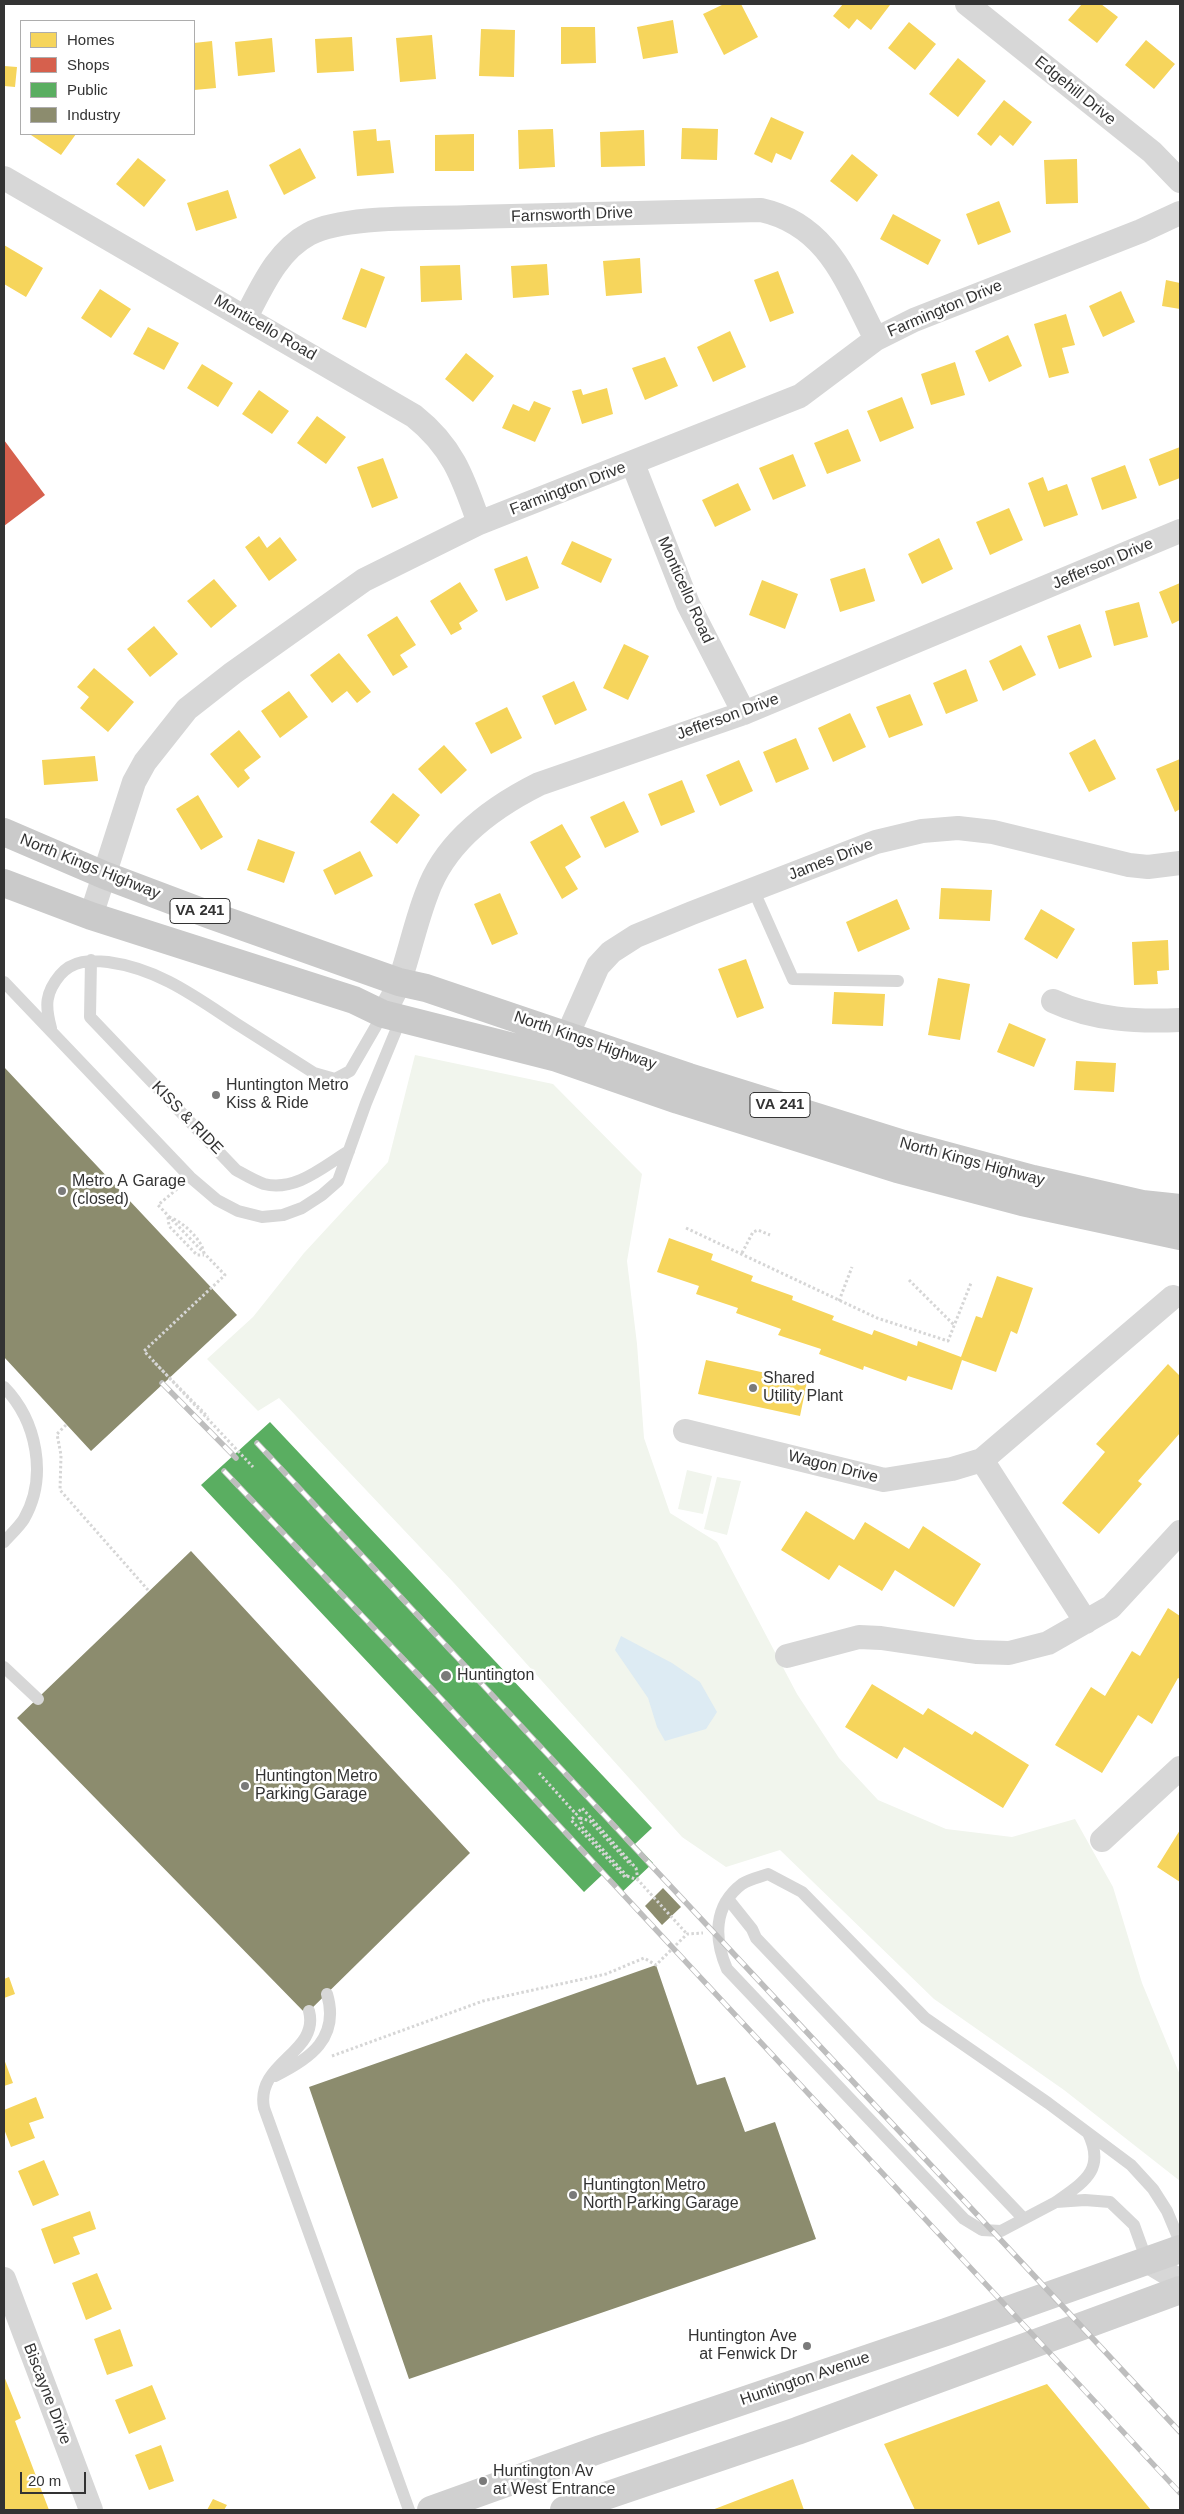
<!DOCTYPE html>
<html>
<head>
<meta charset="utf-8">
<style>
	body { margin:0 }
	#map { position:relative; width:1184px; height:2514px; overflow:hidden; background:#fff; font-family:Helvetica,sans-serif }
	canvas { display:block }
	.frame { position:absolute; inset:0; border:5px solid #333; pointer-events:none }
	.legend { position:absolute; left:20px; top:20px; width:175px; height:115px; box-sizing:border-box; background:#fff; border:1px solid #adadad; margin:0; padding:6px 9px; list-style:none; font-size:15px; color:#333 }
	.legend li { display:flex; align-items:center; gap:10px; height:25px }
	.legend b { width:25px; border:1px solid #adadad }
	.scale { position:absolute; left:20px; top:2472px; width:66px; height:22px; box-sizing:border-box; border:2px solid #333; border-top:0; padding-left:6px; font-size:15px; line-height:18px; white-space:nowrap; color:#333; -webkit-text-stroke:4px #fff; paint-order:stroke }
</style>
</head>
<body>
<div id="map">
<canvas width="1184" height="2514"></canvas>
<div class="frame"></div>
<ul class="legend">
<li><b style="height:14px;background:#f6d55c"></b>Homes</li>
<li><b style="height:14px;background:#d6604d"></b>Shops</li>
<li><b style="height:14px;background:#5aae61"></b>Public</li>
<li><b style="height:14px;background:#8c8c6e"></b>Industry</li>
</ul>
<div class="scale">20 m</div>
</div>
<script>
const ctx = document.querySelector('canvas').getContext('2d');
ctx.lineJoin = 'round';
function paint(path, color) { ctx.fillStyle = color; ctx.fill(path, 'evenodd'); }
function trace(path, color, width, dash) { ctx.strokeStyle = color; ctx.lineWidth = width; ctx.lineCap = dash ? 'butt' : 'round'; ctx.setLineDash(dash || []); ctx.stroke(path); }
function write(font, color, halo, rows, align = 'center') {
  ctx.font = font + ' Helvetica,sans-serif'; ctx.lineWidth = 5; ctx.setLineDash([]); ctx.textBaseline = 'middle'; ctx.strokeStyle = halo; ctx.fillStyle = color; for (const [text, x, y, turn = 0] of rows) {
    ctx.save(); ctx.translate(x, y); ctx.rotate((+turn || 0) * Math.PI / 180); ctx.textAlign = isNaN(turn) ? turn : align; if (halo) ctx.strokeText(text, 0, 0); ctx.fillText(text, 0, 0); ctx.restore();
  }
}
paint(new Path2D(`
	M415 1055 553 1084 642 1174 627 1261 637 1344 644 1438 670 1513 717 1542 797 1694 839 1758 878 1800 946 1829 1012 1837 1075 1819 1113 1887 1142 1983 1180 2075V2181L1064 2090 934 1999 780 1850 726 1867 682 1837 454 1583 279 1398 258 1411 207 1359 253 1317 304 1253 388 1162Z
	M687 1470 712 1476 703 1514 678 1509Z
	M717 1477 741 1481 727 1535 704 1529Z`), '#f1f5ed');
paint(new Path2D(`
	M621 1636 672 1663 700 1682 717 1712 706 1729 665 1741 657 1727 648 1698 615 1650Z`), '#ddebf3');
paint(new Path2D(`
	M724 4H741L758 37 724 55 703 14Z
	M843 4H889L890 5 871 30 857 19 849 29 833 16Z
	M1082 4H1101L1118 17 1097 43 1068 20Z
	M673 20 678 53 643 59 637 27Z
	M909 22 936 44 915 70 888 48Z
	M561 27H595L596 63 561 64Z
	M481 29 515 30 514 77 479 76Z
	M432 35 436 79 400 82 396 38Z
	M352 37 354 71 317 73 315 39Z
	M272 38 275 72 238 76 235 42Z
	M1146 40 1175 64 1154 89 1125 65Z
	M212 41 216 88 194 90V43Z
	M958 58 986 81 958 117 929 94Z
	M4 66 17 67 15 87 4 86Z
	M1004 100 1032 122 1013 146 1000 135 991 146 977 134Z
	M771 117 804 132 791 160 776 153 772 163 754 154Z
	M682 128 718 129 717 160 681 159Z
	M376 129 377 141 390 140 394 173 357 176 353 131Z
	M553 129 555 167 519 169 518 130Z
	M644 130 645 166 601 167 600 132Z
	M32 134H76L61 155 31 135Z
	M474 134V171H435V135Z
	M300 148 316 178 284 195 269 165Z
	M852 154 878 175 857 202 830 181Z
	M138 158 166 180 144 207 116 184Z
	M1077 159 1078 203 1046 204 1044 160Z
	M228 190 237 218 196 231 187 203Z
	M999 201 1011 232 978 245 966 214Z
	M893 214 941 240 928 265 880 239Z
	M4 245 43 268 26 297 4 284Z
	M640 258 642 293 606 296 603 261Z
	M547 264 549 295 513 298 511 266Z
	M460 265 462 300 421 302 420 266Z
	M361 268 385 277 366 328 342 319Z
	M778 271 794 313 770 322 754 280Z
	M1166 280 1180 283V309L1162 306Z
	M100 289 131 309 111 338 81 318Z
	M1121 291 1135 322 1103 337 1089 306Z
	M1066 314 1075 345 1062 348 1069 373 1049 378 1034 324Z
	M148 327 179 343 164 370 133 354Z
	M730 331 746 367 713 382 697 347Z
	M1008 335 1022 366 989 382 975 351Z
	M466 353 494 376 473 402 445 379Z
	M665 357 678 386 645 400 632 368Z
	M955 362 965 395 931 405 921 374Z
	M202 364 233 383 218 407 187 388Z
	M607 388 613 414 582 424 572 391 581 389 583 395Z
	M259 390 289 411 272 434 242 414Z
	M902 397 914 428 880 442 867 411Z
	M534 401 551 408 535 442 502 428 513 404 529 411Z
	M317 416 346 437 326 464 297 443Z
	M848 429 861 461 827 474 814 443Z
	M1180 447V478L1159 486 1149 459Z
	M793 454 806 486 773 500 759 468Z
	M383 458 398 498 372 508 357 467Z
	M1125 465 1137 498 1102 510 1091 478Z
	M1043 477 1048 491 1067 484 1078 515 1044 527 1028 483Z
	M738 483 751 510 715 527 702 500Z
	M1009 508 1023 540 990 555 976 522Z
	M259 536 267 548 280 537 297 560 269 581 245 547Z
	M939 538 953 569 922 584 908 554Z
	M572 541 612 559 601 583 561 564Z
	M527 556 539 588 506 601 494 569Z
	M865 568 875 601 840 612 830 579Z
	M214 579 237 606 211 628 187 601Z
	M762 580 798 594 785 629 749 615Z
	M460 582 478 611 459 623 462 629 451 635 430 601Z
	M1180 583V620L1172 624 1159 592Z
	M1139 602 1148 637 1114 646 1105 611Z
	M397 616 416 645 400 655 408 667 393 676 367 635Z
	M1080 624 1092 657 1059 669 1047 636Z
	M154 626 178 654 150 677 127 649Z
	M624 644 649 656 628 700 603 688Z
	M1021 645 1036 675 1003 691 989 661Z
	M339 653 371 692 357 703 347 691 332 703 310 675Z
	M94 668 134 702 108 732 80 708 89 697 77 687Z
	M966 669 978 701 946 714 933 683Z
	M574 681 587 710 555 725 542 696Z
	M289 691 308 717 280 738 261 711Z
	M910 694 923 725 889 738 876 707Z
	M507 707 522 738 491 754 475 723Z
	M850 713 866 747 833 762 818 728Z
	M239 730 261 757 244 770 250 778 238 788 210 754Z
	M796 738 809 769 776 783 763 752Z
	M1095 739 1116 779 1089 792 1069 753Z
	M444 745 467 770 441 794 418 769Z
	M95 756 98 781 44 785 42 760Z
	M1180 759V809L1175 812 1156 769Z
	M739 760 753 791 720 806 706 775Z
	M682 780 695 812 661 826 648 794Z
	M393 793 420 815 397 844 370 822Z
	M198 795 223 837 201 850 176 809Z
	M624 801 639 832 605 848 590 817Z
	M562 824 581 857 565 867 578 889 562 899 530 842Z
	M258 839 295 852 284 883 247 870Z
	M360 851 373 876 335 895 323 870Z
	M941 888 992 890 990 921 939 919Z
	M500 893 518 934 492 945 474 904Z
	M897 899 910 929 858 952 846 922Z
	M1041 909 1075 929 1057 959 1024 939Z
	M1168 940 1169 970 1157 971 1158 984 1134 985 1132 942Z
	M746 959 764 1008 737 1018 718 969Z
	M938 978 970 984 960 1040 928 1035Z
	M834 992 885 994 883 1026 832 1024Z
	M1009 1023 1046 1039 1034 1067 997 1052Z
	M1076 1061 1116 1063 1114 1092 1074 1090Z
	M669 1238 713 1254 711 1260 753 1276 751 1281 793 1296 792 1300 834 1316 832 1320 872 1335 874 1330 917 1346 918 1341 961 1357 976 1316 982 1318 997 1276 1033 1288 1017 1334 1011 1331 996 1372 962 1360 952 1390 908 1376 906 1381 864 1366 863 1370 819 1354 821 1349 778 1335 781 1329 736 1313 738 1308 696 1294 699 1286 657 1272Z
	M706 1360 807 1382 800 1416 698 1394Z
	M1168 1364 1180 1376V1433L1138 1481 1142 1484 1099 1534 1062 1503 1105 1452 1096 1444Z
	M806 1511 854 1540 865 1522 909 1549 923 1526 981 1564 954 1607 895 1570 882 1591 839 1565 829 1580 781 1550Z
	M1168 1608 1180 1616V1679L1178 1678 1152 1724 1138 1715 1102 1773 1055 1745 1091 1687 1105 1696 1132 1651 1140 1656Z
	M872 1684 923 1715 928 1708 972 1735 975 1731 1029 1765 1003 1808 904 1747 897 1759 845 1727Z
	M1180 1830V1882L1157 1867Z
	M9 1977 15 1994 4 1998V1979Z
	M4 2059 13 2083 4 2086Z
	M36 2097 44 2118 29 2123 35 2138 11 2147 4 2129V2110Z
	M44 2160 59 2195 33 2206 18 2171Z
	M90 2211 96 2229 73 2237 80 2254 54 2264 41 2229Z
	M97 2273 112 2309 86 2320 72 2283Z
	M120 2329 133 2366 107 2375 94 2339Z
	M4 2376 21 2418 15 2421 49 2510H4Z
	M1047 2384 1151 2510H915L884 2444Z
	M152 2385 166 2419 129 2434 115 2400Z
	M161 2445 174 2481 149 2490 135 2455Z
	M793 2479 804 2510H712Z
	M213 2499 227 2505 224 2510H207Z`), '#f6d55c');
paint(new Path2D(`
	M4 440 45 495 4 526Z`), '#d6604d');
paint(new Path2D(`
	M270 1422 652 1828 635 1844 653 1863 620 1894 602 1875 584 1892 201 1485Z`), '#5aae61');
paint(new Path2D(`
	M4 1067 237 1315 91 1451 4 1357Z
	M191 1551 470 1853 306 2014 17 1718Z
	M663 1888 681 1907 662 1925 645 1906Z
	M656 1965 697 2085 725 2077 745 2132 775 2122 816 2239 409 2379 309 2087Z`), '#8c8c6e');
trace(new Path2D(`
	M177 1189 158 1205 225 1275 144 1351 253 1467
	M168 1217 169 1226 197 1255H204
	M169 1217C182 1221 203 1240 204 1254
	M686 1228 877 1318 948 1341 971 1283
	M742 1253 753 1232 758 1230 770 1235
	M909 1280 954 1325
	M839 1301 852 1267
	M155 1363 208 1417
	M66 1425 57 1434 61 1455 60 1490 148 1590
	M539 1773 576 1814
	M579 1817 583 1828 627 1876
	M580 1818 590 1821 631 1865
	M638 1880 636 1868 582 1808 571 1820 625 1877 627 1876 638 1880 687 1934
	M332 2056 483 2001 606 1974 644 1958 656 1965 687 1934 703 1933`), '#d6d6d6', 3, [2.5, 2.5]);
trace(new Path2D(`
	M753 889 793 979 898 981
	M91 960 90 1017 236 1170C245 1175 255 1181 264 1184 296 1192 324 1166 349 1151
	M4 982 190 1177 217 1200 238 1211 262 1217 283 1215 302 1208 322 1195 338 1181 366 1103 402 1016
	M51 1028C45 1006 45 993 60 975 73 960 90 960 108 962 160 969 197 998 240 1026 265 1042 289 1057 314 1073L335 1079 350 1071 383 1014
	M4 1387C37 1421 48 1477 24 1519 19 1527 10 1535 4 1542
	M4 1667 38 1699
	M728 1899 752 1929 756 1938 1024 2219
	M309 2011C320 2053 255 2062 264 2108L409 2510
	M275 2076C310 2059 340 2038 327 1994
	M1056 2202C1084 2182 1106 2170 1088 2133
	M1147 2261 1134 2225 1110 2202 1085 2200 1056 2202 1001 2231 982 2230 964 2219 727 1969C714 1939 713 1906 742 1884 749 1879 760 1877 768 1874L802 1892 925 2018 1048 2103 1131 2165 1153 2189 1167 2211 1180 2242`), '#d7d7d7', 12);
trace(new Path2D(`
	M967 4 1152 152 1180 181
	M4 178 414 416C453 447 463 478 479 523
	M246 317C262 287 277 251 309 234 345 215 427 219 470 217 567 215 664 212 761 210 829 225 847 284 876 339
	M633 464 688 604 744 713
	M91 916 134 782 145 762 187 709 233 673 364 580 479 523 800 396 876 339 914 320 1141 231 1180 213
	M1053 1001C1094 1020 1137 1022 1180 1020
	M383 1014C389 1003 396 992 400 980 410 951 416 921 427 893 445 842 493 807 539 784L744 713 1180 531
	M560 1052 598 966 611 952 636 936 692 913 876 842 922 831 958 828 993 832 1129 865 1148 867 1180 863
	M685 1431 884 1480 952 1469 982 1460 1173 1297
	M982 1460 1086 1622
	M787 1656 859 1637 881 1638 976 1652 1009 1653 1048 1643 1111 1607 1180 1532
	M1102 1840 1180 1768
	M1147 2261 1180 2281
	M4 2279 91 2510`), '#d7d7d7', 24);
trace(new Path2D(`
	M431 2510 598 2450 946 2332 1180 2249
	M564 2510 797 2431 1180 2290`), '#d0d0d0', 28);
trace(new Path2D(`
	M4 832 104 875 210 915 399 982 426 988 689 1077 907 1145 1033 1179 1142 1204 1180 1208
	M4 883 91 916 354 1000 383 1014 557 1058 678 1100 897 1169 1022 1202 1180 1236`), '#cacaca', 28);
const rail = new Path2D(`
	M162 1383 236 1458
	M257 1443 1180 2432
	M224 1471 432 1689 1180 2493`);
trace(rail, '#bebebe', 5.5);
trace(rail, '#fff', 4, [11]);
for (const [x, y, r, color] of [
	[216,1095,5,"#7a7a7a"],
	[62,1191,5,"#7a7a7a"],
	[753,1388,5,"#7a7a7a"],
	[446,1676,6,"#7a7a7a"],
	[245,1786,5,"#7a7a7a"],
	[573,2195,5,"#7a7a7a"],
	[807,2346,5,"#7a7a7a"],
	[483,2481,5,"#7a7a7a"]
]) { const dot = new Path2D(); dot.arc(x, y, r, 0, 2 * Math.PI); ctx.fillStyle = color; ctx.fill(dot); trace(dot, '#fff', 2); }
for (const [x, y, w] of [
	[200,911,60],
	[780,1105,60]
]) { const box = new Path2D(); box.roundRect(x - w / 2, y - 12.5, w, 25, 4); ctx.fillStyle = '#fff'; ctx.fill(box); trace(box, '#333', 1); }
write('bold 15px', '#333', null, [
	["VA 241",200,911],
	["VA 241",780,1105]
]);
write('16px', '#333', '#fff', [
	["Edgehill Drive",1075,91,39],
	["Farnsworth Drive",572,215,-2],
	["Farmington Drive",945,309,-23],
	["Monticello Road",265,328,30],
	["Farmington Drive",568,489,-21],
	["Jefferson Drive",1103,564,-23],
	["Monticello Road",685,590,66],
	["Jefferson Drive",728,717,-20],
	["James Drive",831,860,-21],
	["North Kings Highway",90,867,22],
	["North Kings Highway",585,1041,19],
	["KISS & RIDE",187,1118,46],
	["North Kings Highway",972,1162,15],
	["Wagon Drive",833,1467,14],
	["Huntington Avenue",805,2379,-19],
	["Biscayne Drive",47,2394,69]
]);
write('16px', '#333', '#fff', [
	["Huntington Metro",226,1086],
	["Kiss & Ride",226,1104],
	["Metro A Garage",72,1182],
	["(closed)",72,1200],
	["Shared",763,1379],
	["Utility Plant",763,1397],
	["Huntington",457,1676],
	["Huntington Metro",255,1777],
	["Parking Garage",255,1795],
	["Huntington Metro",583,2186],
	["North Parking Garage",583,2204],
	["Huntington Ave",797,2337,"right"],
	["at Fenwick Dr",797,2355,"right"],
	["Huntington Av",493,2472],
	["at West Entrance",493,2490]
], 'left');
</script>
</body>
</html>
